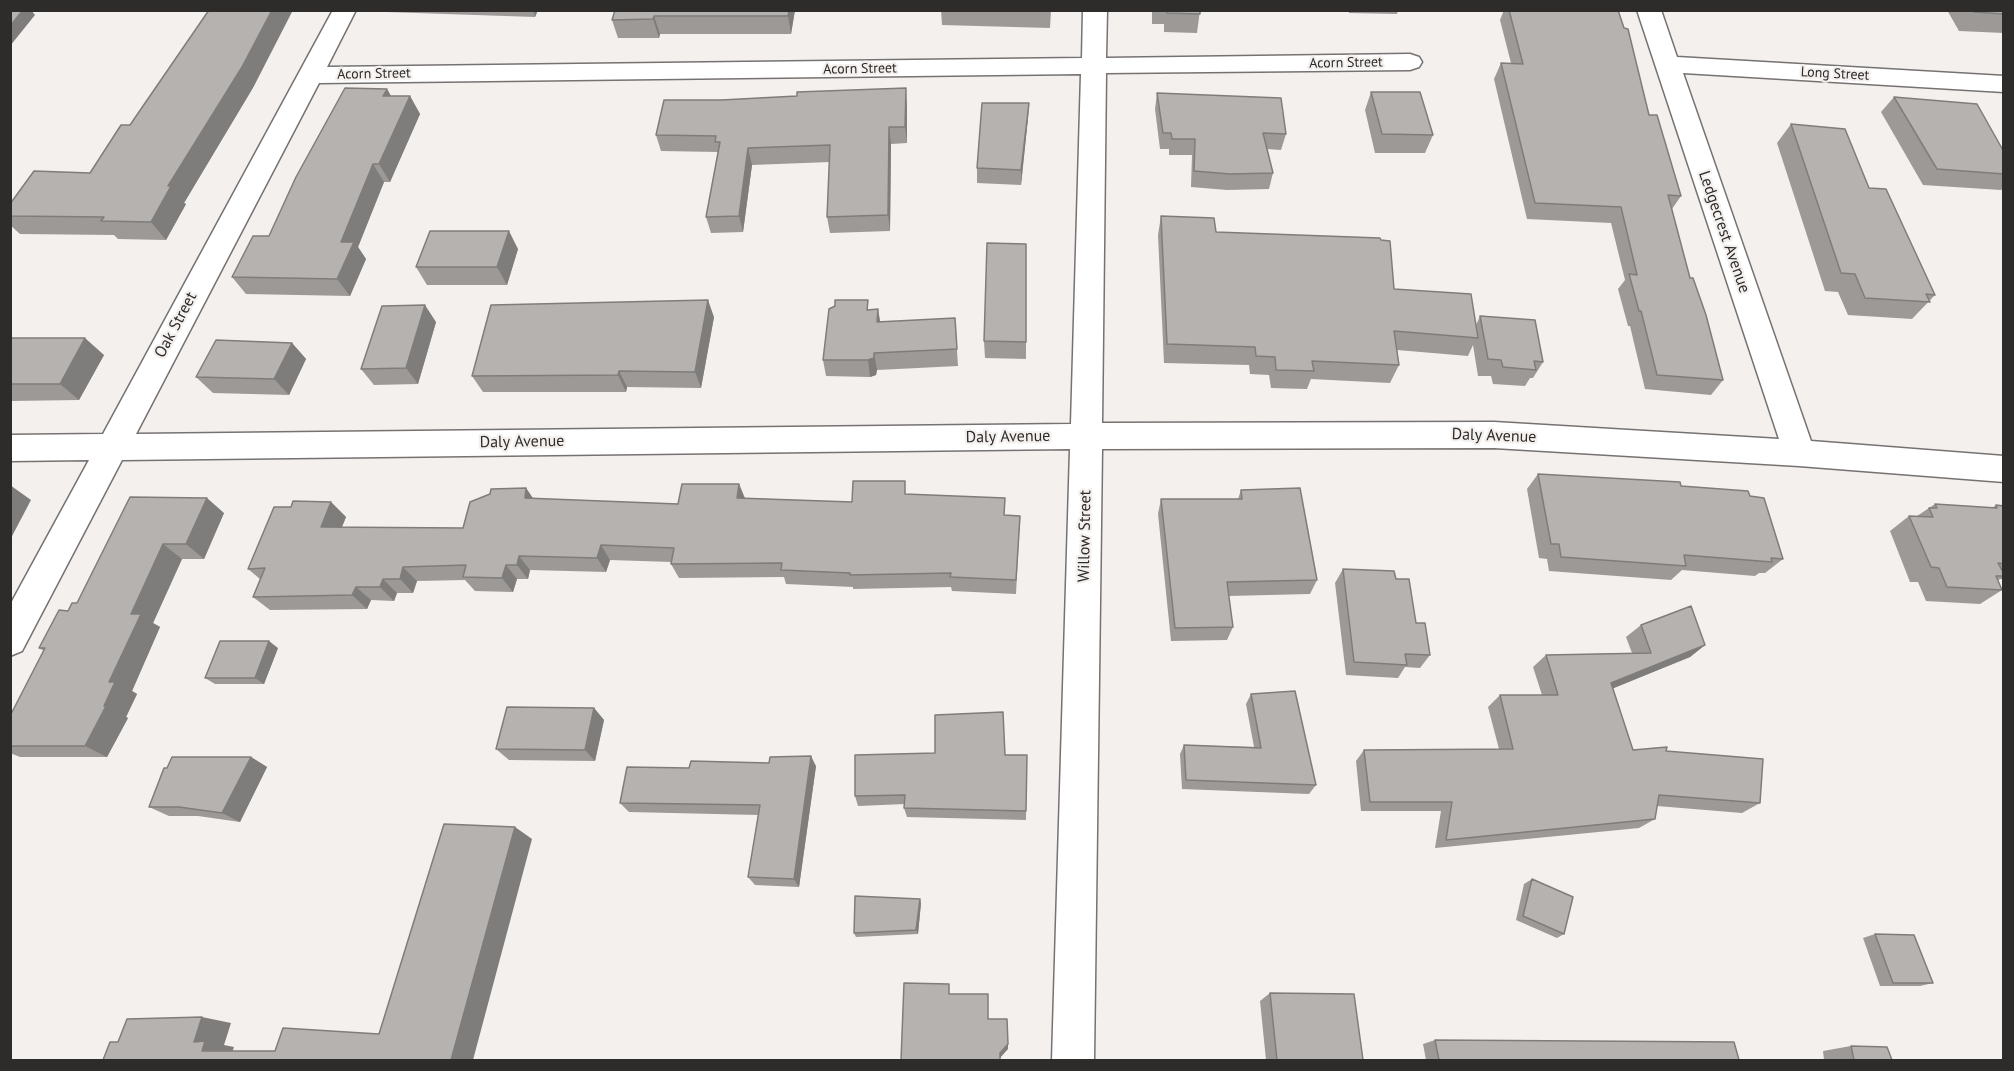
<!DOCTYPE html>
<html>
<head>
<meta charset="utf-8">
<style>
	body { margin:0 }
	#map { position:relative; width:2014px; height:1071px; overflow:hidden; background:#f4f0ee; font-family:"PT Sans",sans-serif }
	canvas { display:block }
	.frame { position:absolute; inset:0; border:12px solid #2d2c2b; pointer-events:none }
</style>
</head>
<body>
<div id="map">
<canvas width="2014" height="1071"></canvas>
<div class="frame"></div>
</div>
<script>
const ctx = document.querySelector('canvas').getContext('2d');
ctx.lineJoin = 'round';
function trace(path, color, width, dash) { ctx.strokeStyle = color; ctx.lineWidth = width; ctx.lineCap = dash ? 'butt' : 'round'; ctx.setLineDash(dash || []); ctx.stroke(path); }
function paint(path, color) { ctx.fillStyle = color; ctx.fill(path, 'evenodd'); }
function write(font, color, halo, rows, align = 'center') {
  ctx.font = font + ' "PT Sans",sans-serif'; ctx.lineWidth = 4.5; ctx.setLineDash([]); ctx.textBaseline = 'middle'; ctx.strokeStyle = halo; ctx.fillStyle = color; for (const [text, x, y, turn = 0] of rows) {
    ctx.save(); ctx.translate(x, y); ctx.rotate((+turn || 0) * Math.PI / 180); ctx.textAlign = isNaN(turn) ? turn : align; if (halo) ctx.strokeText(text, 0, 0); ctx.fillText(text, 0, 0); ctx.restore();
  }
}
const minor = new Path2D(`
	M333 10H356L327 67 1082 58 1083 10H1107L1106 58 1410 54 1419 57 1422 62 1419 67 1410 70 1106 73 1102 423 1494 422 1779 439 1637 10H1661L1677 57 2004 76V92L1683 73 1811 441 2004 456V482L1799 466 1494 448 1102 449 1094 1060H1052L1070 449 122 460 22 651 10 656V605L89 460 10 461V435L103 434ZM1081 74 1071 424 136 434 319 83Z`);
trace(minor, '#767271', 3);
paint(minor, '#fff');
paint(new Path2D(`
	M385 10H538L535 17 386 12Z
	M615 10H795L791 34H660L659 38H618L612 20Z
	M941 10H1051L1050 28 942 25Z
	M1152 10H1200L1197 33 1164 32V24H1152Z
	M1348 10H1398L1397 14 1349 13Z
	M1504 10H1618L1649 115 1681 196 1672 209 1690 278 1723 380 1711 395 1645 389 1630 326H1628L1618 289 1625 280 1611 223 1527 219 1494 79 1501 63H1511L1500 20Z
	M1947 10H2004V33L1959 31Z
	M254 86 184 203 186 204 166 240 118 239 114 235 20 234 10 225V204L90 173 130 125Z
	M387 89 391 96H410L420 114 390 182H384L358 247 366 259 350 296 246 294 232 277 269 236Z
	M1371 92 1433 135 1425 153H1375L1365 110Z
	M1157 93 1286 134 1281 150 1267 149 1273 173 1269 189 1227 190 1191 187 1192 155H1169V149H1160L1155 109Z
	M1894 97 2004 152V188L2001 190 1923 185 1881 112Z
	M1029 103 1028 118 1021 185 977 183V168Z
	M907 105V143L891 144 890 231 830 233 827 217 830 162 752 165 743 232 711 233 706 217 718 152 661 151 656 135Z
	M1791 124 1869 188 1935 295 1912 319 1848 315 1838 292 1825 291 1777 143Z
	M1161 216 1394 289 1476 325 1480 316 1543 362 1533 378H1530L1525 386 1493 384 1491 376H1478L1473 345 1468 356 1397 350 1399 365 1390 383 1311 379 1307 389 1271 388 1269 375 1250 374 1249 365 1164 363 1158 235Z
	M1026 244V359L985 358 984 341Z
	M518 249 507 285H427L416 267Z
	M869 309 880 322 955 318 958 366 877 370 876 375 870 377 826 376 823 360Z
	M714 317 701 388 627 387 626 392H483L472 376Z
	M436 322 418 384 374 385 361 369Z
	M10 338 104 355 79 400 10 401Z
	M292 343 306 359 289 395 213 393 196 377Z
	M1538 474 1681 486 1750 496 1783 559 1765 573H1759L1755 576 1682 570 1671 580 1549 571 1547 559 1539 558 1527 489Z
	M739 484 745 498 852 502 907 494 1005 515 1020 516 1016 594 952 591 951 587 853 589V587L786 584 784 577 679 578 671 564 672 562 610 560 606 572 530 570 528 579H517L513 592 475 591 465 580 417 581 413 593H397L394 601 371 600 367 609 270 610 253 597 260 579 248 569 291 507 331 502 346 517 342 527 463 528 526 488 533 499 678 504Z
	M1241 490 1317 580 1310 594 1228 596 1233 627 1227 640 1171 641 1158 514 1161 499H1238Z
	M130 497 224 513 204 559H182L153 623 160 627 132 691 137 694 126 717 128 718 107 757H20L10 753V716L44 651 39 648 68 611 77 603Z
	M1935 504 1992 508 1996 505 2004 506V579H2001L1998 580 2002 590 1980 604 1926 601 1918 582H1910L1890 531 1909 516H1917Z
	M1343 569 1396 579 1430 655 1420 668 1405 667 1398 678 1346 675 1335 583Z
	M1641 625 1705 645 1690 657 1613 688 1633 750 1666 751 1760 803 1742 813 1657 806 1655 819 1639 828 1435 848 1441 811H1361L1356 761 1364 750 1499 749 1488 707 1500 695H1542L1533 667 1546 655 1632 653 1626 637Z
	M278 648 264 684H215L205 678Z
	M1251 694 1316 785 1309 794 1182 789 1180 754 1184 745 1254 747 1246 704Z
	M594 708 604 720 595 761 509 760 496 749Z
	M1005 755 1026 811V820L907 817 904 808 905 804 858 806 855 796Z
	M251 757 267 767 240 822 198 816H169L149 807Z
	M769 763 816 766 799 887 755 885 748 877 758 815 629 812 620 803 689 768Z
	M1532 879 1564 934 1557 938 1516 920 1524 884Z
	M921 903 918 934 856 937 854 933Z
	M1875 934 1933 983 1920 986H1880L1863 938Z
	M1270 993 1363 1060H1266L1260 1001Z
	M1435 1040 1739 1060H1426L1423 1044Z
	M1851 1046 1892 1060H1824L1823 1051Z`), '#9d9997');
paint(new Path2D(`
	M23 10H31L35 15 10 46V26Z
	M272 10H293L254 86 184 203 186 204 166 240 151 222 168 186Z
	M533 10H538L535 17Z
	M789 10H795L791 34 788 16Z
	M654 16 660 34 659 38 653 19Z
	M906 88 907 105V143L905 127Z
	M387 89 397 107 383 96Z
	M410 96 420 114 390 182 379 164Z
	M1029 103 1028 118 1021 185V170Z
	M889 127 891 144 890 231 888 215Z
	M748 148 752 165 743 232 739 216Z
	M373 164 384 182 358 247 366 259 350 296 337 279 341 242Z
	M509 231 518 249 507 285 497 267Z
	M708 300 714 317 701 388 695 372Z
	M425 305 436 322 418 384 406 368Z
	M878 309 881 326 877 322Z
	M85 338 104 355 79 400 60 384Z
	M292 343 306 359 289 395 274 379Z
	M874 353 877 370 876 375 870 377 868 360Z
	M619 371 627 387 626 392 618 375Z
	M739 484 745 499 737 498Z
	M10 485 31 500 10 540Z
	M526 488 537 504 525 498Z
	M207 498 224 513 204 559 186 544Z
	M331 502 346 517 336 541 321 527Z
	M163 544 182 559 153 623 160 627 132 691 137 694 126 717 128 718 107 757 85 746 104 706 109 682 131 614Z
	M601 545 610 560 606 572 597 558Z
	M519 556 530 570 528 579 517 565Z
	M506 565 517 579 513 592 502 578Z
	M403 567 417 581 413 593 400 579Z
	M383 579 397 593 394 601 380 587Z
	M356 587 371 600 367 609 352 595Z
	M269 641 278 648 264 684 255 678Z
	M1705 645 1690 657 1597 695 1611 683Z
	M594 708 604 720 595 761 585 750Z
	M811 756 816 766 799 887 794 879Z
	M251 757 267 767 240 822 222 813Z
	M515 827 532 839 473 1060H451Z
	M920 899 921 903 918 934 916 930Z
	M202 1017 231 1023 224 1045 234 1047 231 1056 202 1051 194 1042Z
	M1008 1044V1049L1000 1058V1053Z`), '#7f7d7b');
const building = new Path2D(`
	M10 10H23L10 26Z
	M209 10H272L242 67 168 186H171L151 222 101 221 104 217 10 216V204L34 171 90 173 121 125H130Z
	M615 10H789L788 16H654L653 19 612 20Z
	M1167 10H1200V14L1167 13Z
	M1509 10H1618L1624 28 1628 29 1649 115H1657L1681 196 1668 195 1690 278H1693L1706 315 1723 380 1657 375 1641 311H1639L1629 274 1637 275 1621 207 1535 203 1501 63 1523 64Z
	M1973 10H2004V14L1974 12Z
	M345 88 387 89 383 96H410L379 164H373L341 242H354L337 279 232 277 253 236H269L296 177Z
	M906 88 905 127H889L888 215 827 217 830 145 748 148 739 216 706 217 720 142H715L716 136 656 135 664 100H721L797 96V92Z
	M1371 92H1420L1433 135 1382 134Z
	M1157 93 1281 98 1286 134 1263 133 1273 173 1230 174 1194 171 1195 139H1172L1171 133H1163Z
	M1894 97 1977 104 2004 152V174L1937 169Z
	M982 103H1029L1021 170 977 168Z
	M1791 124 1845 129 1869 188 1886 189 1935 295 1926 294 1930 302 1865 298 1855 274 1841 273Z
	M1161 216 1214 218 1216 232 1380 238 1381 240 1390 241 1394 289 1471 294 1478 338 1394 331 1399 365 1312 361 1314 371 1276 370 1275 357 1256 356 1255 347 1167 344Z
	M430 231H509L497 267H416Z
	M987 243 1026 244V342L984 341Z
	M708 300 695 372 619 371 618 375 472 376 491 305Z
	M835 300H868L867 310 878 309 877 322 955 318 957 349 874 353V358L868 360H823L829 309 835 306Z
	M425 305 406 368 361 369 382 306Z
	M1480 316 1535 320 1543 362 1534 361 1536 370 1503 367 1501 360 1488 359Z
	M10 338H85L60 384H10Z
	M216 340 292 343 274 379 196 377Z
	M1538 474 1680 482 1681 486 1748 491 1750 496 1764 498 1783 559 1771 558 1772 562 1684 555 1686 566 1561 557 1559 544H1551Z
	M853 481H905V494L1005 498 1004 515 1020 516 1016 580 950 577 951 573 850 575V573L781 570 782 563 671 564 674 548 601 545 597 558 519 556 517 565H506L502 578 463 577 466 565 403 567 400 579H383L380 587H356L352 595 253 597 265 568 248 569 274 507H291L293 501 331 502 321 527 463 528 470 502 490 494 491 489 526 488 525 498 678 504 682 484H739L737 498 852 502Z
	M1300 488 1317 580 1227 582 1233 627 1175 628 1161 499H1242L1241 490Z
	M130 497 207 498 186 544H163L131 614H141L109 682H115L104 706H106L85 746H10V716L45 648H39L59 610 68 611 72 603H77Z
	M1935 504 1997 508 1996 505 2004 506V564L1998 563 2004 574V576H1996L2002 590 1947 587 1939 568 1931 567 1909 516 1933 517 1929 508H1937Z
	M1343 569 1394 571 1396 579H1409L1416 623H1425L1430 655 1405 654 1407 665 1354 662Z
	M1691 606 1705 645 1611 683 1633 750 1667 747 1666 751 1763 759 1760 803 1659 795 1655 819 1446 840 1452 802H1370L1364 750 1513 749 1500 695H1558L1546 655 1651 653 1641 625Z
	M220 641H269L255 678H205Z
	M1295 691 1316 785 1186 780 1184 745 1261 748 1251 694Z
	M507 707 594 708 585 750 496 749Z
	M1003 712 1005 755H1027L1026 811 904 808 905 795 855 796V755L935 753V715Z
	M811 756 794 879 748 877 760 805 620 803 627 767 689 768 691 761 769 763 770 757Z
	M172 757H251L222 813 179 807H149L164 768H167Z
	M444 824 515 827 451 1060H103L110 1042H118L127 1019 202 1017 194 1042 205 1041 202 1051H275L283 1028 379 1034Z
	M1532 879 1573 897 1564 934 1523 916Z
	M855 896 920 899 916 930 854 933Z
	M1875 934 1914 935 1933 983H1893Z
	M904 983 949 984V994H988V1019H1007L1008 1044 1000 1053V1060H901Z
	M1270 993 1354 994 1363 1060H1277Z
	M1435 1040 1734 1042 1739 1060H1439Z
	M1851 1046 1887 1047 1892 1060H1854Z`);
paint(building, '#b6b2b0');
trace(building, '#7f7d7b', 1.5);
write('14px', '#2d2c2b', '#f4f0ee', [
	["Acorn Street",1346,63,-1],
	["Acorn Street",860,69,-1],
	["Acorn Street",374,74,-1],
	["Long Street",1835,74,3]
]);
write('16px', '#2d2c2b', '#f4f0ee', [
	["Ledgecrest Avenue",1724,232,71],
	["Oak Street",176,325,-62],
	["Daly Avenue",1494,436,2],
	["Daly Avenue",1008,437,-1],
	["Daly Avenue",522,442,-1],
	["Willow Street",1085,536,-89]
]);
</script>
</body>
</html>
